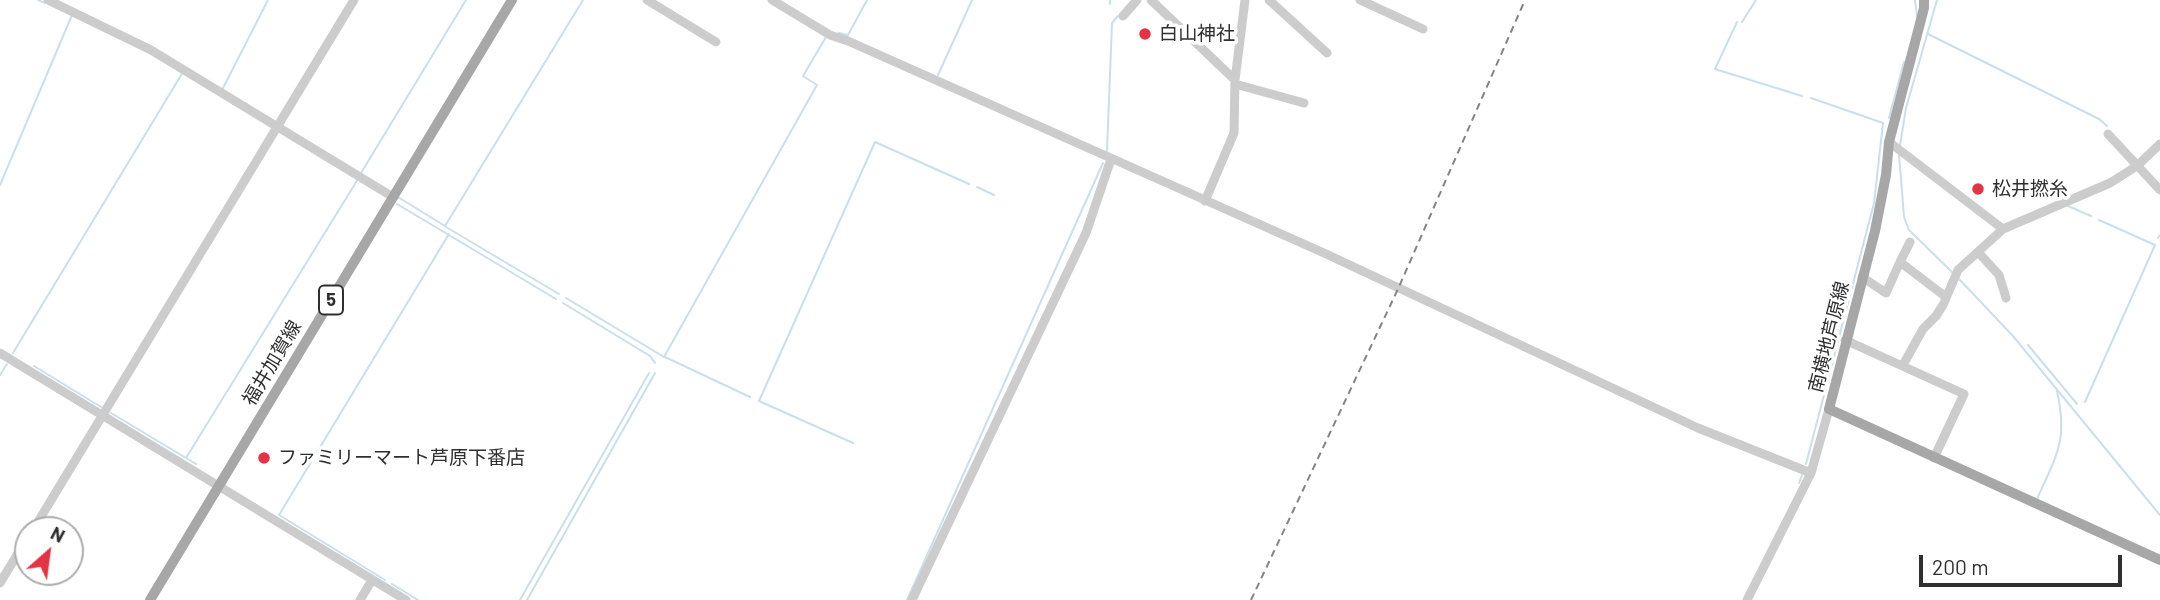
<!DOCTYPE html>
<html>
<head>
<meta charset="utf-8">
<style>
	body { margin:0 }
	#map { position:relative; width:2160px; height:600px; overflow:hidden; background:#fff; font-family:Barlow,sans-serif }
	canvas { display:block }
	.north { position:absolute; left:14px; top:516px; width:70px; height:70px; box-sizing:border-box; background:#fff; border:2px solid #acacac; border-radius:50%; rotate:28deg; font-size:19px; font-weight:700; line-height:28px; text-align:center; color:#2f2f2f }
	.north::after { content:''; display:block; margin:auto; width:24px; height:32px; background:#e43342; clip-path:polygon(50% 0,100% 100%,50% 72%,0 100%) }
	.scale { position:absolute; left:1919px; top:555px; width:203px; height:32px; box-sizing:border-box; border:4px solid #2f2f2f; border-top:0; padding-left:9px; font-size:21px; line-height:24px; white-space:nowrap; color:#2f2f2f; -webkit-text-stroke:5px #fff; paint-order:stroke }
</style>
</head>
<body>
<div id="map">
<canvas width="2160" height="600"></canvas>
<div class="north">N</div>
<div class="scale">200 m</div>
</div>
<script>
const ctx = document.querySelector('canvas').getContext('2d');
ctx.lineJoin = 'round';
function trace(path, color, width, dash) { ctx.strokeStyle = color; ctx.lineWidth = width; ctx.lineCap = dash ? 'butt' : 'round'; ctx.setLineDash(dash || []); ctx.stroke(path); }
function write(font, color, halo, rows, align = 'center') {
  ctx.font = font + ' Barlow,"Noto Sans JP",sans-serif'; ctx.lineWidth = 7; ctx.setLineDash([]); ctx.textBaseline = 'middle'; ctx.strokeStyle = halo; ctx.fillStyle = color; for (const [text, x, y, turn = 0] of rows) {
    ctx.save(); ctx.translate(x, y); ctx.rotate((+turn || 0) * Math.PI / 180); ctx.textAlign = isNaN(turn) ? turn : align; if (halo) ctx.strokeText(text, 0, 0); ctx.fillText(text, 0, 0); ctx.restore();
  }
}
trace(new Path2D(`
	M38 0 45 3
	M1110 0V4
	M1915 0 1917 16
	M1737 22 1715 69 1802 96
	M1742 22 1756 0
	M839 33 848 35 867 0
	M1928 34 2099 119 2107 126
	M938 75 972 0
	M222 90 268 0
	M1889 118 1904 62
	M1900 145 1906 108 1937 0
	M1107 151 1112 23 1118 16
	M1899 154 1904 217 1909 230 1952 272
	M361 173 466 0
	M0 185 72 15
	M977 187 994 195
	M398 197 445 226 583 0
	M397 204 556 299
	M2068 206 2091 216
	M446 227 559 294
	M2158 238 2160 235
	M1959 279 2013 336 2160 515
	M566 298 664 357 817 85 803 76 826 37
	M563 303 650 356 655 363
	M2028 345 2077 404
	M13 353 183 72
	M665 357 750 397
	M34 366 101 407
	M0 375 7 364
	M2085 402 2155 245 2099 220
	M111 413 196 464
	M853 443 759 401 875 142 969 184
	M186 458 358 179
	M1806 464 1874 203 1883 123 1811 98
	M1799 483 1802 475
	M2037 499C2057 454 2068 441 2057 391
	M385 580 279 515 449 234
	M392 584 418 600
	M520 600 649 373
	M527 600 655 373
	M907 600 1103 163`), '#c9dfec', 2);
trace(new Path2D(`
	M48 0 151 50 393 197
	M647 0 716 42
	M772 0 830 35 848 41 1324 253 1698 428 1811 473
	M1151 0 1235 80
	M1269 0 1327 53
	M1360 0 1423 29
	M1123 16 1137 0
	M1235 84 1304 103
	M2108 134 2160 190
	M1889 142 2003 229
	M1205 201 1234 133 1235 80 1245 0
	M1910 242 1900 262 1946 297
	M1978 252 1999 275 2006 298
	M1862 277 1886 293 1900 262
	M1845 340 1964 394 1934 458
	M0 353 406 600
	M1903 365 1923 329 1936 316 1943 305 1958 270 2003 229 2110 183 2137 166 2160 144
	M33 530 354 0
	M0 583 28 537
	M360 600 372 580
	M912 600 1086 233 1111 159
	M1747 600 1811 473 1829 409`), '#ccc', 9);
trace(new Path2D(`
	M1924 0V8L1889 142 1886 175 1875 231 1829 409 2160 560
	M150 600 512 0`), '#a7a7a7', 10);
trace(new Path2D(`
	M1251 600 1398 289 1525 0`), '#848484', 2, [7, 5]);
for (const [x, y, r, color] of [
	[1145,34,7,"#e43342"],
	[1978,189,7,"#e43342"],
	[264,458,7,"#e43342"]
]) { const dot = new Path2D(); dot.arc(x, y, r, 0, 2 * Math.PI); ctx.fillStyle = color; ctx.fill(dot); trace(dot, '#fff', 2.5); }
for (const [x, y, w] of [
	[331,300,24]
]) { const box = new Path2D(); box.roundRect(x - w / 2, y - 14.5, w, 29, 5); ctx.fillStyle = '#fff'; ctx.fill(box); trace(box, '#2f2f2f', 2); }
write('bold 18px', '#2f2f2f', null, [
	["5",331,300]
]);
write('19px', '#2f2f2f', '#fff', [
	["白山神社",1159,34],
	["松井撚糸",1992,189],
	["ファミリーマート芦原下番店",278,458]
], 'left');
write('19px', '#2f2f2f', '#fff', [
	["南横地芦原線",1829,337,-76],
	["福井加賀線",272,363,-59]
]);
</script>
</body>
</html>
